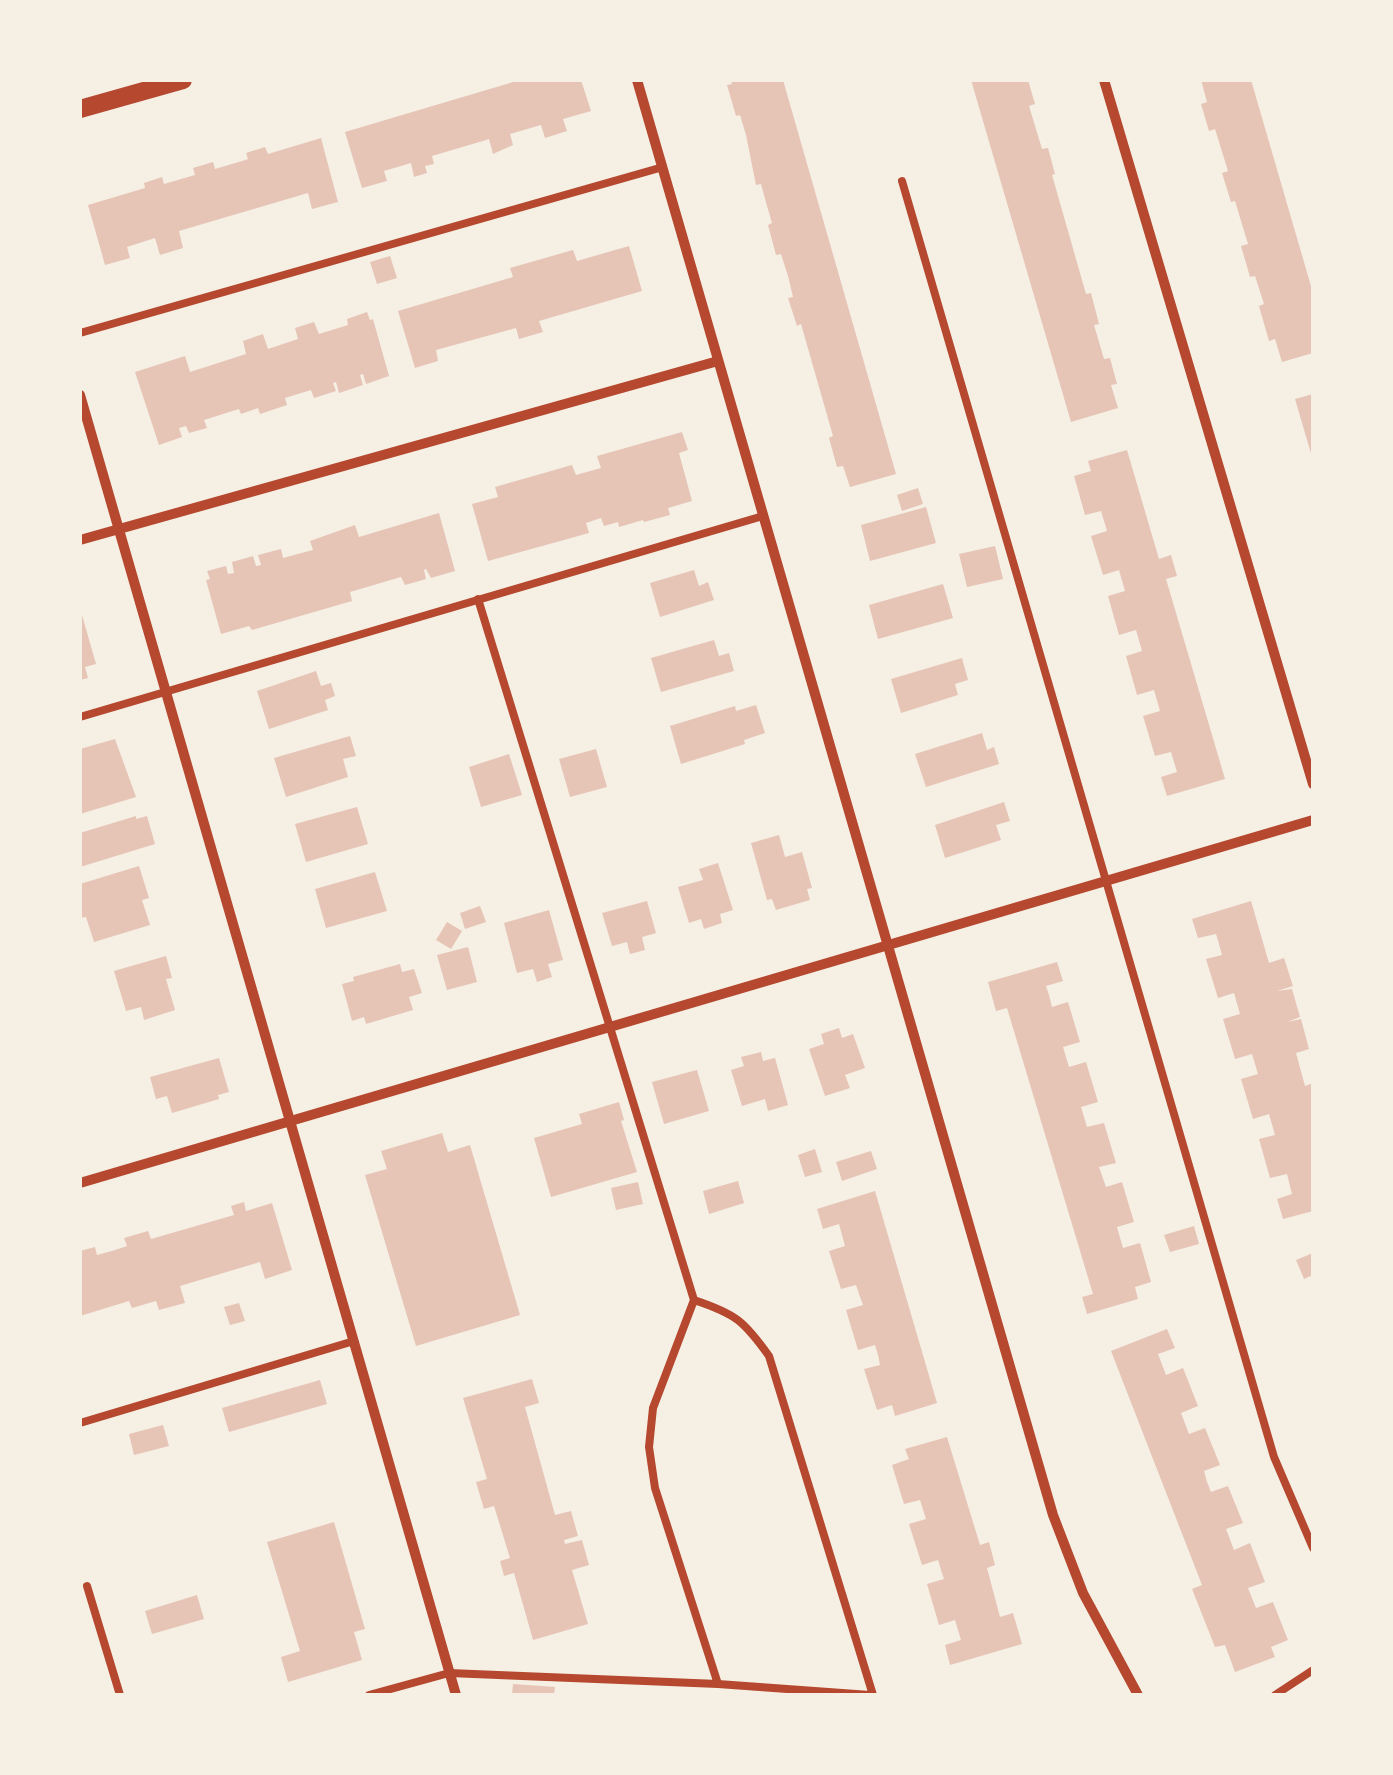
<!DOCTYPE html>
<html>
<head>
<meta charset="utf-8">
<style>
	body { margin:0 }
	#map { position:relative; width:1393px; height:1775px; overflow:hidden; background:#f6efe4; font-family:"Titillium Web",sans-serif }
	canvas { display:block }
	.frame { position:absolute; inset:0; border:82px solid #f6efe4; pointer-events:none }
</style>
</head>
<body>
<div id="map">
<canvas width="1393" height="1775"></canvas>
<div class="frame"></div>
</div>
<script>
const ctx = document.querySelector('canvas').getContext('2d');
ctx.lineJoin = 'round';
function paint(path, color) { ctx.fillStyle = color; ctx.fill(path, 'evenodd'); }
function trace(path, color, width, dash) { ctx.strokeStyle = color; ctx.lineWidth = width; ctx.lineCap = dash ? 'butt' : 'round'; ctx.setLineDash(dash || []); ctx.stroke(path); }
paint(new Path2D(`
	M520 80H581L591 111 563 119 567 131 545 138 541 125 510 134 513 145 493 154 489 139 486 140 432 156 434 164 425 166 427 173 414 177 411 163 384 171 387 181 362 188 345 132Z
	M730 80H783L896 474 850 487 843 466 837 467 829 438 833 436 801 324 797 326 788 298 793 297 788 276 781 254 776 255 768 225 772 223 767 206 761 184 756 185 746 135 740 115 736 116 727 85 732 84Z
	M971 80H1028L1035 104 1029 106 1042 149 1048 148 1055 174 1052 175 1086 294 1091 293 1099 324 1094 325 1104 359 1110 358 1117 384 1111 385 1118 408 1071 422Z
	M1201 80H1251L1313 293V353L1282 362 1275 339 1269 341 1259 306 1264 304 1255 276 1250 277 1241 246 1248 244 1235 201 1231 202 1222 173 1228 171 1215 129 1209 131 1201 104 1207 102Z
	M321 138 338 202 312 209 308 193 179 231 183 248 160 255 155 238 127 247 130 258 105 265 88 205 145 188 144 183 162 177 164 184 195 175 193 168 213 162 215 169 242 161 248 159 246 153 265 147 268 154Z
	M629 246 642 291 539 321 543 332 519 339 516 328 436 350 438 361 415 368 398 311 513 277 510 268 573 250 577 261Z
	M390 256 397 278 377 284 370 262Z
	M367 312 370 320 373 319 389 376 366 384 363 374 360 375 363 385 339 393 336 382 333 383 336 391 314 398 311 390 285 398 287 405 260 414 258 408 241 414 239 409 204 420 207 428 189 433 186 426 179 428 182 437 159 445 135 372 185 356 190 372 246 354 243 341 263 334 268 349 298 339 295 328 314 322 319 334 348 325 347 319Z
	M1313 394V457H1312L1295 399Z
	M682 432 688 450 679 453 692 501 668 508 670 515 644 522 643 520 619 527 618 522 604 526 601 518 586 523 589 533 488 561 472 504 498 497 495 487 572 465 576 475 601 468 597 456Z
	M1127 450 1159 559 1171 555 1177 576 1166 579 1225 779 1167 796 1161 777 1177 772 1171 752 1155 756 1143 716 1160 711 1154 690 1137 695 1126 656 1142 651 1136 630 1119 635 1108 596 1125 591 1119 570 1103 575 1091 536 1107 531 1101 511 1085 515 1074 476 1091 471 1088 461Z
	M918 488 923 504 902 511 897 495Z
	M926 507 936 543 870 561 861 525Z
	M439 513 455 571 431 578 426 569 424 570 426 579 405 585 401 577 350 592 352 601 252 630 249 626 221 634 206 580 210 579 207 571 226 566 228 574 234 573 232 562 253 556 256 566 261 565 258 555 281 549 283 558 309 551 313 550 310 541 355 525 359 537Z
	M995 546 1003 579 967 587 959 554Z
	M694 570 699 586 708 582 714 600 660 617 650 583Z
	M943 584 953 618 878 639 869 605Z
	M80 608 96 664 85 667 88 678 80 680Z
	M714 640 719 656 729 653 734 671 661 692 651 658Z
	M962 658 968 680 955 684 958 695 901 713 891 679Z
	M316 671 321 686 331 683 335 696 325 700 328 710 269 729 257 691Z
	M756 705 765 733 744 740 745 744 681 764 670 726 735 706 736 711Z
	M982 733 987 750 994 747 999 764 926 787 915 754Z
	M350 736 356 756 343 759 348 777 286 797 274 758Z
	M115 739 136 797 80 814V749Z
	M596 749 607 787 570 797 559 759Z
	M509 754 522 795 481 807 469 767Z
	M1004 802 1010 821 996 825 1001 840 945 858 935 825Z
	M357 807 368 844 306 862 295 824Z
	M136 816V819L147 816 155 844 80 867V833Z
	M779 835 785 857 802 852 812 888 807 889 810 900 776 910 772 899 767 900 751 843Z
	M718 863 733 910 720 914 722 923 704 929 701 919 689 923 678 887 703 880 699 869Z
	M139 866 149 898 142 900 150 925 94 942 86 917 80 918V884Z
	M375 872 387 911 326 928 315 889Z
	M647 901 656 933 642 937 645 950 630 954 627 942 612 946 602 913Z
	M1251 901 1269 963 1284 958 1293 986 1277 991 1292 989 1300 1017 1287 1022 1301 1019 1309 1049 1296 1053 1305 1086 1313 1083V1211L1283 1219 1277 1199 1292 1194 1287 1174 1270 1178 1259 1139 1275 1135 1269 1114 1253 1119 1241 1079 1258 1074 1252 1054 1235 1059 1223 1019 1240 1014 1234 993 1218 998 1206 959 1222 955 1219 944 1216 934 1198 938 1192 919Z
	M480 906 486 922 465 929 460 913Z
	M549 910 563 960 548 964 552 977 537 982 533 969 517 973 504 923Z
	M447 922 462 931 451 949 436 940Z
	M468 947 477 982 447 990 437 955Z
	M166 956 172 978 166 979 175 1010 144 1020 141 1007 126 1011 114 971Z
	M1057 962 1063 981 1046 986 1049 995 1052 1007 1068 1002 1080 1042 1063 1047 1069 1067 1086 1062 1098 1102 1081 1107 1087 1127 1104 1123 1116 1163 1099 1167 1106 1187 1122 1182 1134 1222 1117 1227 1123 1248 1140 1243 1151 1282 1135 1287 1138 1299 1087 1314 1082 1297 1093 1294 1016 1038 1007 1008 996 1011 988 982Z
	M400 964 402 972 414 969 422 993 409 997 413 1010 366 1024 364 1017 352 1021 342 984 354 981 353 977Z
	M839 1028 842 1038 853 1034 865 1068 845 1075 850 1088 825 1096 809 1049 824 1044 821 1034Z
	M761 1052 763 1061 775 1058 788 1105 768 1111 765 1099 742 1106 731 1070 744 1066 741 1057Z
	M219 1058 229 1092 218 1095 219 1099 172 1113 167 1096 156 1099 150 1077Z
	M697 1070 709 1111 664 1124 652 1082Z
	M619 1102 624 1120 621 1121 637 1172 551 1197 534 1138 582 1124 579 1114Z
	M442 1133 448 1152 470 1145 520 1315 416 1346 365 1175 387 1169 381 1151Z
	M815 1149 822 1172 805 1177 798 1155Z
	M871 1151 877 1169 842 1181 836 1162Z
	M738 1181 744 1203 709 1214 703 1191Z
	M638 1182 643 1204 616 1210 611 1188Z
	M875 1191 937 1403 895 1416 892 1405 877 1410 864 1369 880 1365 878 1355 875 1345 858 1350 846 1310 863 1305 859 1294 856 1285 841 1289 829 1251 845 1246 839 1224 823 1229 817 1209Z
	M244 1202 246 1211 272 1203 292 1270 265 1279 260 1262 180 1286 185 1303 159 1310 156 1301 132 1308 129 1301 80 1316V1251L95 1247 97 1255 112 1251 127 1246 124 1238 148 1231 151 1239 234 1215 231 1206Z
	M1194 1226 1199 1244 1170 1252 1164 1235Z
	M1313 1253V1275L1304 1279 1296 1260Z
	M239 1303 245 1321 230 1325 224 1307Z
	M1167 1329 1175 1348 1158 1354 1166 1375 1183 1368 1198 1406 1181 1413 1189 1434 1205 1428 1220 1465 1204 1471 1207 1482 1211 1492 1228 1486 1243 1523 1226 1529 1234 1550 1250 1543 1265 1582 1248 1588 1256 1608 1273 1602 1288 1640 1271 1647 1275 1657 1235 1672 1225 1645 1215 1647 1192 1589 1202 1585 1111 1351Z
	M532 1379 539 1403 525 1407 555 1515 571 1511 578 1536 564 1540 565 1544 582 1540 589 1565 572 1570 588 1624 533 1640 514 1573 504 1576 500 1561 510 1558 494 1506 484 1509 476 1482 487 1479 463 1398Z
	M320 1380 327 1404 229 1432 222 1408Z
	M163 1425 169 1446 134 1455 129 1434Z
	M947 1437 980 1545 989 1542 995 1565 987 1568 1000 1617 1013 1613 1022 1644 950 1665 945 1645 961 1640 955 1620 939 1625 927 1584 944 1579 941 1570 938 1560 922 1565 909 1524 926 1519 920 1500 904 1504 892 1465 909 1459 905 1449Z
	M334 1522 365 1629 354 1632 362 1660 288 1682 281 1657 300 1651 267 1542Z
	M197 1595 204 1619 152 1634 145 1611Z
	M513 1684 555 1687 554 1695H512Z`), '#e6c5b7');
trace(new Path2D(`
	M902 181 1274 1457 1313 1548
	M80 333 663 167
	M478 599 694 1300
	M80 717 763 516
	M80 1423 354 1341
	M87 1586 120 1695
	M718 1684 655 1488 649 1447 653 1408 694 1300C736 1314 744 1321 769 1356L873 1695
	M369 1695 449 1673 718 1684 870 1695
	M1275 1695 1313 1670`), '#b5482f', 8);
trace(new Path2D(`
	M637 80 1053 1515 1083 1593 1138 1695
	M1104 80 1313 784
	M80 395 456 1695
	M80 540 718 361
	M80 1183 1313 820`), '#b5482f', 10);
trace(new Path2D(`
	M80 109 183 80`), '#b5482f', 18);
</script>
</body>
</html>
